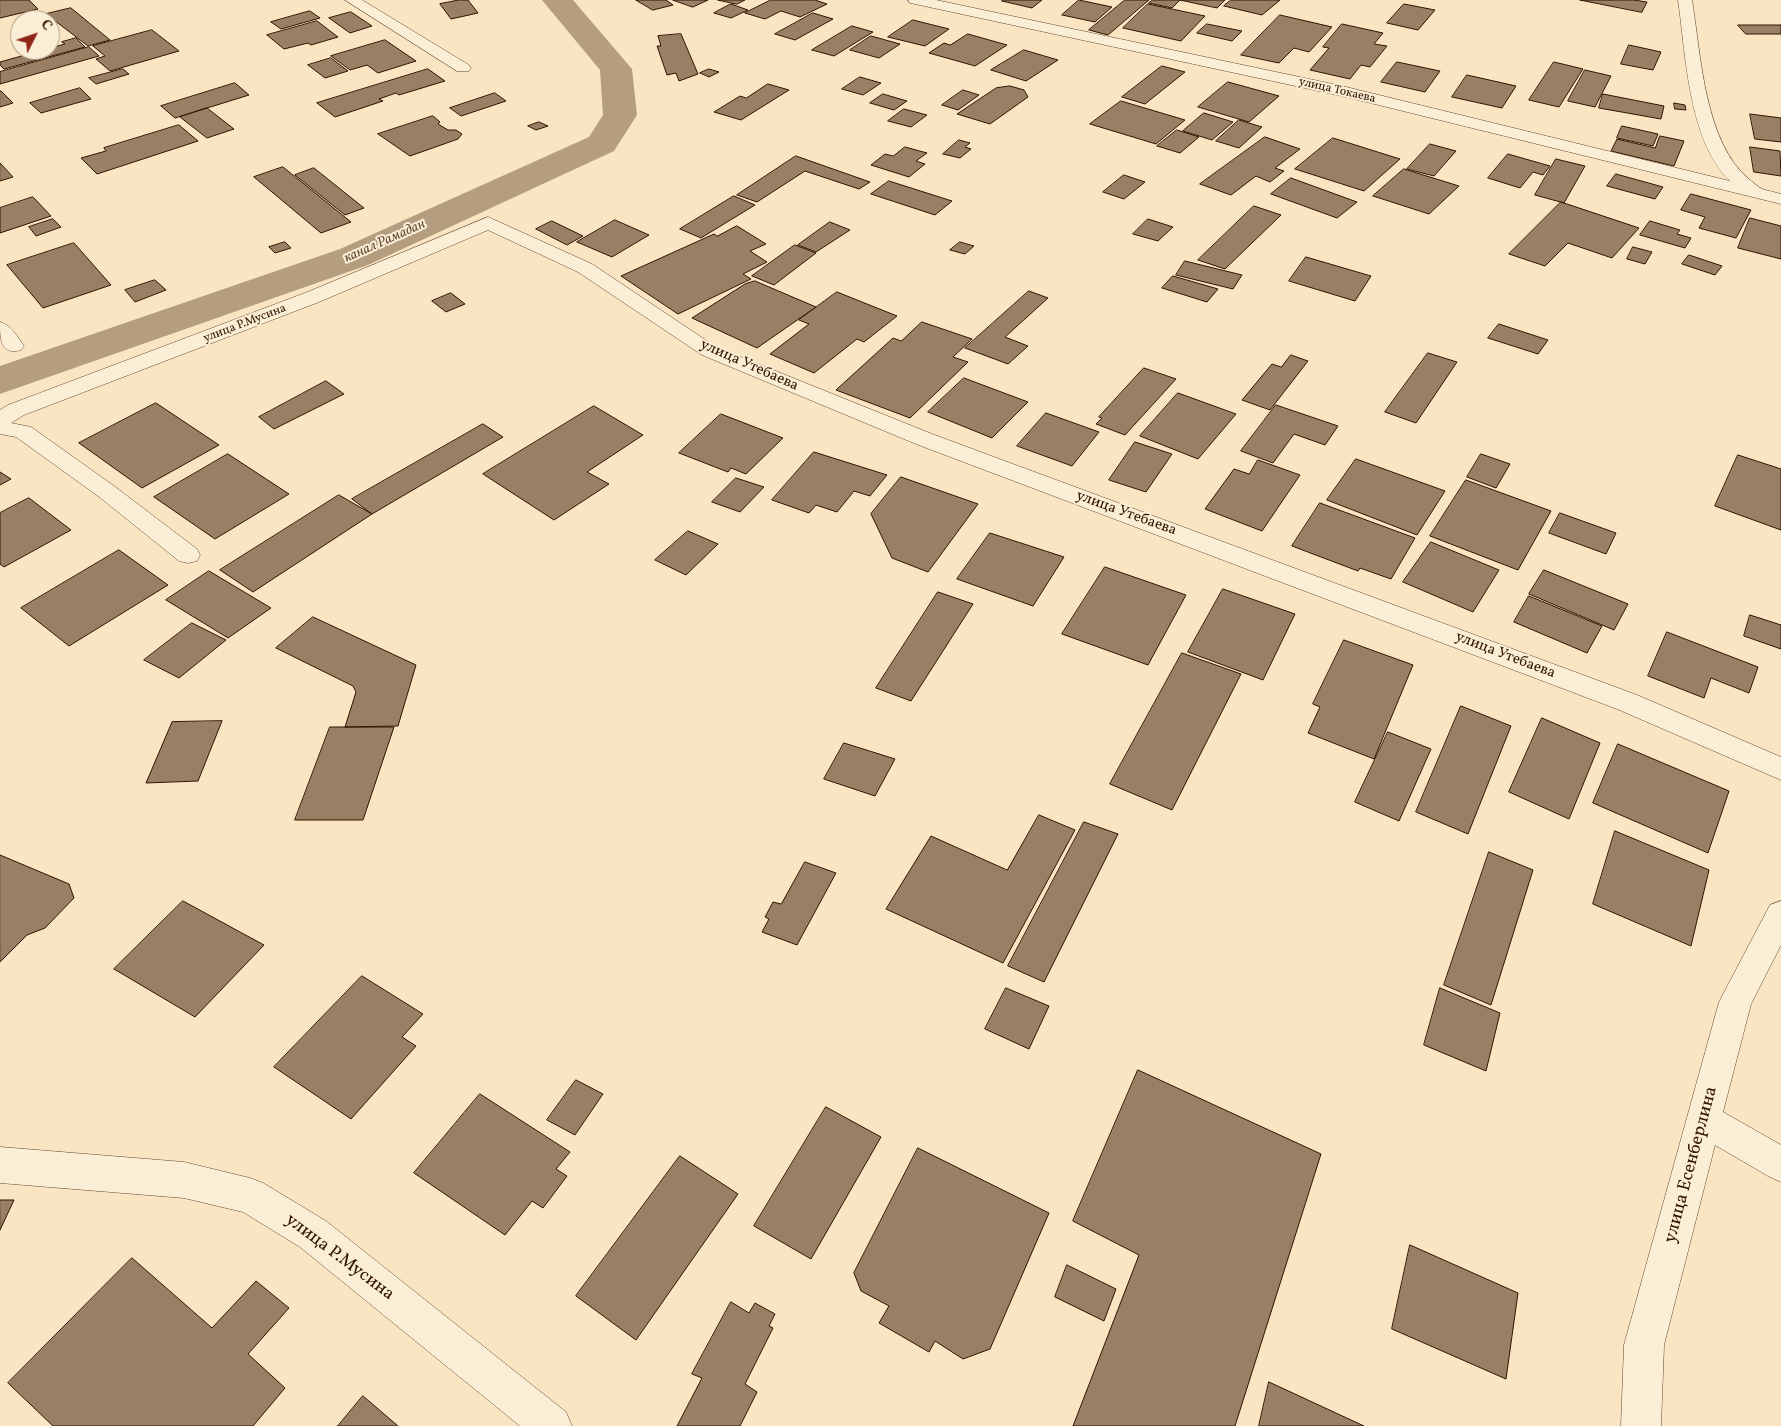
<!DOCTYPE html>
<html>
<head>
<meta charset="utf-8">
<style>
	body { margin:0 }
	#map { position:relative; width:1781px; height:1426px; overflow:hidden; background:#f9e5c2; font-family:Vollkorn,serif }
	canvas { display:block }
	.north { position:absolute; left:10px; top:10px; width:50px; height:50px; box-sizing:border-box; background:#fbeed7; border:1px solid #ab9681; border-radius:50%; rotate:49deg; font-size:14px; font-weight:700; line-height:20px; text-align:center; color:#321300 }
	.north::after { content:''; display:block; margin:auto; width:18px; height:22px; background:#8f2418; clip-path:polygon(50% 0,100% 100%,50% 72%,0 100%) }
</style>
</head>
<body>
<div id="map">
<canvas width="1781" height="1426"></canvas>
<div class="north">С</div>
</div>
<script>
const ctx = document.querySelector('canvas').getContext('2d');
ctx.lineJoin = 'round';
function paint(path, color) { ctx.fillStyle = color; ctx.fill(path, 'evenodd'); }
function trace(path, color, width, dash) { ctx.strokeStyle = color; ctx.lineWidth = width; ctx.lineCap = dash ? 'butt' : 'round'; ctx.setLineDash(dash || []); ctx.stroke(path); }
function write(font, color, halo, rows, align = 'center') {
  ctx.font = font + ' Vollkorn,serif'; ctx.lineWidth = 4; ctx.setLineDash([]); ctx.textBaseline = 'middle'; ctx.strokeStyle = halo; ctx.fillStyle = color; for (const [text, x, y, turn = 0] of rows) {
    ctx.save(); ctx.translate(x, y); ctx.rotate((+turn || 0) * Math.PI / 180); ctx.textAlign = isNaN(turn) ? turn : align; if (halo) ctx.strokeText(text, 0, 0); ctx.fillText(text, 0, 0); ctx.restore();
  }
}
paint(new Path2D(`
	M542 0H573L632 69 637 115 614 151 368 265 0 394V366L340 249 589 137 603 115 600 70Z`), '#b59e80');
const building = new Path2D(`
	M0 0H29L38 9 0 18Z
	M459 0H468L478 13 451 19 440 4Z
	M636 0H666L673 5 653 10Z
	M673 0H708L693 7Z
	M718 0H745L737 4Z
	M771 0H815L827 4 800 17 781 11 765 19 745 13Z
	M1004 0H1042L1032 8 1002 1Z
	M1079 0 1112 7 1095 22 1062 15Z
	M1125 0H1149L1108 35 1089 30Z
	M1153 0H1225L1217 8 1180 0 1172 8 1149 3Z
	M1231 0H1280L1262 15 1224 6Z
	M1580 0H1634L1647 2 1642 12Z
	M731 4 748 10 731 18 714 13Z
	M1148 4 1205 16 1181 41 1123 28Z
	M1404 4 1435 10 1418 30 1387 23Z
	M71 8 110 40 88 46 46 14Z
	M310 11 320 18 281 29 271 22Z
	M351 12 372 26 350 33 329 18Z
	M813 13 833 19 795 40 775 34Z
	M1280 15 1332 27 1309 52 1294 48 1279 63 1241 55Z
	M913 20 949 29 925 46 888 37Z
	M317 21 338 37 311 45 308 43 284 49 267 35Z
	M1207 24 1242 31 1232 41 1197 33Z
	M1342 24 1383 33 1374 44 1387 46 1370 67 1361 65 1350 79 1310 70 1329 48 1323 47Z
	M1738 25H1781V34H1746Z
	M852 26 873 32 834 56 812 50Z
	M152 30 179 51 110 71 96 59 105 56 93 46Z
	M681 34 698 74 679 81 676 73 667 75 657 46H661L658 36Z
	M968 34 1007 45 975 66 929 53 944 43 950 45Z
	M871 36 900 44 879 58 850 50Z
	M76 38 85 47 4 69 0 65V62L43 50H50V48L65 44 62 42Z
	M385 40 416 61 378 73 367 65 350 70 331 56Z
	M1629 45 1661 52 1653 70 1621 64Z
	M89 47 99 56 0 84V72Z
	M1024 50 1058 60 1026 81 991 70Z
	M331 58 348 71 325 78 308 65Z
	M1397 62 1440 71 1425 92 1381 82Z
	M1554 62 1583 69 1559 107 1529 100Z
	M1162 66 1185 72 1145 104 1122 97Z
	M123 69 129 74 96 84 89 78Z
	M428 69 445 81 399 95 396 93 379 99 383 101 335 117 317 103Z
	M709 69 719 72 709 77 700 73Z
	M1585 70 1611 76 1595 107 1568 101Z
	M1467 75 1516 86 1502 108 1452 97Z
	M860 77 881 83 863 95 842 89Z
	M1228 82 1279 96 1249 122 1198 107Z
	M235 83 249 95 175 118 161 106Z
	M768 84 789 90 741 120 714 112 740 96 746 98Z
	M1010 86 1024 90 1028 97 990 124 957 114 996 88Z
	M80 88 91 99 41 113 30 103Z
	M963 90 979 95 958 110 942 105Z
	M0 91H1L13 103 0 107Z
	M495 93 506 101 461 116 450 108Z
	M883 94 907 101 894 110 870 103Z
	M1603 94 1664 106 1661 119 1599 108Z
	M1121 101 1185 120 1156 144 1090 124Z
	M1674 103 1685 105 1686 110 1675 109Z
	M207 108 234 129 207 138 180 117Z
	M904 109 927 115 911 127 888 121Z
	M1204 113 1233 122 1212 140 1183 131Z
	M1750 114 1781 118V142L1755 139Z
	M433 116 440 122 438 124 448 130H456L462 134 458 139 410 156 378 134Z
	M1239 120 1262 127 1239 148 1216 141Z
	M539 122 548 126 536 130 528 126Z
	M179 125 198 141 97 174 81 158 106 151 104 148Z
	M1622 126 1658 134 1653 146 1617 138Z
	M1177 130 1199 137 1180 153 1157 146Z
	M1660 136 1684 141 1674 166 1611 151 1617 139 1655 148Z
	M1265 137 1300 149 1275 168 1284 171 1270 182 1256 176 1231 195 1200 184Z
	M1333 138 1400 159 1364 191 1295 169Z
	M959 140 970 143 965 147 971 149 960 158 943 154Z
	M1430 144 1456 151 1434 176 1407 169Z
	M905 147 927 153 916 161 925 164 909 177 871 165 885 154 893 156Z
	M1750 147 1780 151 1781 176 1754 172Z
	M1508 154 1550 166 1543 175 1533 172 1520 188 1488 178Z
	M796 156 870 182 859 189 805 171 757 202 737 195Z
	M1556 159 1585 166 1564 203 1535 195Z
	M0 163 13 177 0 181Z
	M283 167 351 222 321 233 254 177Z
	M314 168 364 208 345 215 295 175Z
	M1404 169 1459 186 1429 214 1373 196Z
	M1616 174 1663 187 1655 199 1607 186Z
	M1124 175 1145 182 1124 199 1103 192Z
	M1291 178 1357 202 1337 218 1271 194Z
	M889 181 952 201 935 215 871 194Z
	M1691 194 1751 210 1736 238 1699 228 1705 217 1681 210Z
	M734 196 755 205 701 238 680 229Z
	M33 197 51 216 0 233V208Z
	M1561 202 1639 228 1612 258 1568 243 1545 266 1509 254Z
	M1254 206 1281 215 1225 269 1198 260Z
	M1750 218 1781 226V259L1738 248Z
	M53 219 61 227 36 236 29 227Z
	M1148 219 1173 227 1158 241 1133 234Z
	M615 220 649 235 612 257 577 242Z
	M552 221 583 236 567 245 536 229Z
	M1650 221 1680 230 1677 234 1691 238 1685 248 1640 235Z
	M830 222 850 230 816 252 798 245Z
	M737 226 766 244 750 251 767 262 743 274 751 279 678 314 621 276 714 234 717 236Z
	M285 242 291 248 275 253 269 247Z
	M960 242 974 246 965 254 950 250Z
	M74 243 111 285 43 308 7 265Z
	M795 245 816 253 774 285 752 276Z
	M1633 247 1652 252 1645 264 1627 259Z
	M1689 255 1722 266 1715 275 1682 264Z
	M1306 257 1371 276 1355 301 1289 281Z
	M1185 261 1242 275 1233 289 1176 275Z
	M1173 276 1218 289 1207 302 1162 288Z
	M155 280 166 290 135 302 125 290Z
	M755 281 816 307 757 348 692 318 745 284Z
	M1029 291 1048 298 1005 337 1028 346 1008 364 965 348Z
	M837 292 897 316 864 342 857 339 814 373 770 354 809 324 799 320Z
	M451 293 465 304 446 312 432 301Z
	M922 322 972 339 953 357 968 362 910 418 836 390 893 338 901 341Z
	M1499 324 1548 340 1538 354 1488 338Z
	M1428 353 1457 362 1416 423 1385 412Z
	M1291 355 1308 361 1270 410 1242 400 1272 364 1281 367Z
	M1144 368 1176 379 1125 435 1096 424 1102 418 1099 417Z
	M964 378 1028 402 992 438 928 412Z
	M326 381 344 394 274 429 259 417Z
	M1178 393 1236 414 1198 459 1140 436Z
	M156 403 219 445 142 488 79 443Z
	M1276 405 1338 426 1325 445 1294 434 1273 463 1241 451Z
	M594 406 643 435 587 472 609 484 554 520 483 474Z
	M1046 413 1099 432 1072 466 1017 446Z
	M721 414 783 438 746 474 731 468 728 472 679 453Z
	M483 424 503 437 372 514 352 499Z
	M1135 442 1172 454 1146 492 1109 480Z
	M814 452 887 475 870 496 854 491 837 512 816 505 809 513 772 500Z
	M228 454 289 494 215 539 154 497Z
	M1481 454 1510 464 1496 488 1467 477Z
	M1738 455 1781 469V530L1715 506Z
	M1356 459 1445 491 1417 535 1327 500Z
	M1258 460 1300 475 1262 531 1205 509 1234 469 1249 474Z
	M0 472 11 479 0 485Z
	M901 477 978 504 928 572 892 558 871 514Z
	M736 478 764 487 740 512 712 502Z
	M1466 480 1551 511 1518 570 1430 536Z
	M339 495 372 514 253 592 220 570Z
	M29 498 71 530 4 567 0 564V513Z
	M1320 503 1415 538 1391 579 1360 568 1358 571 1292 546Z
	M1560 513 1616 533 1606 554 1549 533Z
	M688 531 718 544 686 575 655 560Z
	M990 533 1064 557 1033 606 957 579Z
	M1431 542 1499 570 1473 612 1403 582Z
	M119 550 168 585 69 646 21 608Z
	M1105 567 1186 595 1148 665 1062 634Z
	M1544 570 1628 604 1614 630 1529 594Z
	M209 571 271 608 228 638 166 600Z
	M1223 589 1295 614 1263 680 1188 652Z
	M938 592 973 604 911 701 876 688Z
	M1529 596 1602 626 1587 653 1514 622Z
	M1750 615 1781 625V649L1744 636Z
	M313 617 416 665 398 726 345 727 356 692 353 686 276 648Z
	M192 623 226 640 179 678 144 660Z
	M1667 632 1758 667 1749 693 1711 678 1704 698 1648 676Z
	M1344 640 1413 665 1374 759 1308 733 1320 707 1313 704Z
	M1182 653 1241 674 1172 810 1110 784Z
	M1461 706 1511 726 1468 834 1416 812Z
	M1542 718 1600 743 1569 819 1509 792Z
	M222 721 198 781 146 783 172 722Z
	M330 727H394L363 820H295Z
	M1388 732 1431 749 1399 821 1355 802Z
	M844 743 895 759 875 796 824 779Z
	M1618 744 1729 791 1708 853 1593 803Z
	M1039 815 1075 830 1003 963 886 909 931 836 1007 870Z
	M1084 822 1118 834 1044 982 1008 966Z
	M1615 831 1709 870 1691 946 1593 904Z
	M1489 852 1533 870 1491 1005 1444 985Z
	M0 855 69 884 74 898 45 928 27 935 0 962Z
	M805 862 836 873 797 945 762 932 769 919 765 917 773 902 781 904Z
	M183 901 264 945 195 1017 114 969Z
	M362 976 423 1014 402 1037 416 1046 351 1119 274 1067Z
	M1006 988 1049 1006 1029 1049 985 1029Z
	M1440 988 1500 1013 1486 1071 1424 1045Z
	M1138 1070 1321 1154 1235 1426H1073L1139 1255 1073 1221Z
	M576 1080 603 1094 575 1135 547 1120Z
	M480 1094 570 1152 556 1169 567 1176 543 1208 532 1201 505 1235 414 1173Z
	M826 1107 881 1137 811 1259 754 1226Z
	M918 1148 1049 1213 990 1349 963 1359 935 1341 929 1352 879 1323 889 1306 861 1291 854 1273Z
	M680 1156 738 1194 636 1340 576 1296Z
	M0 1200H14L0 1230Z
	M1410 1245 1518 1293 1506 1379 1392 1329Z
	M132 1258 212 1328 256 1281 289 1308 248 1354 285 1388 253 1426H53L8 1383Z
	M1067 1265 1116 1289 1104 1321 1055 1297Z
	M731 1302 749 1313 755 1303 775 1314 769 1326 773 1328 745 1384 757 1392 740 1426H677L702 1378 692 1374Z
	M1269 1382 1364 1426H1259Z
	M363 1396 398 1426H338Z`);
paint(building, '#998065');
trace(building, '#321300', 1);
const minor = new Path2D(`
	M345 0H362L469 65 471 68 469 71H457Z
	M908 0H936L1342 86 1730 181C1688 141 1686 54 1678 0H1692C1701 54 1704 143 1750 180 1754 183 1758 187 1762 189 1768 191 1775 192 1781 194V204L1342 96 915 4 910 3Z
	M488 217 592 264 716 347 932 434 1637 695 1781 757V780L1617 709 916 444 702 355 578 272 488 230 319 302 24 415 11 423 31 427 114 486 197 549 200 555 197 561 188 563 179 561 98 496 16 437 0 434V410L8 405 305 293Z
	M0 322C11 325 18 337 24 346L21 350C0 356 0 338 0 322Z
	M1781 901V945L1751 1004 1723 1112 1781 1145V1182L1768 1176 1715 1145 1664 1345 1661 1426H1621L1624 1345 1719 1002 1770 905Z
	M0 1147 184 1162 250 1178 263 1183 326 1221 566 1412 572 1426H520L300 1247 243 1212 184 1198 0 1183Z`);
trace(minor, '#644830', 1);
paint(minor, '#fbeed7');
write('12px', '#321300', '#fbeed7', [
	["улица Токаева",1337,91,13],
	["улица Р.Мусина",245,324,-21]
]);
write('italic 14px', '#664b33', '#fbeed7', [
	["канал Рамадан",385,242,-24]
]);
write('15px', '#321300', '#fbeed7', [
	["улица Утебаева",749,366,24],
	["улица Утебаева",1126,514,20],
	["улица Утебаева",1505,656,21]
]);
write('18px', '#321300', '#fbeed7', [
	["улица Есенберлина",1692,1165,-75],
	["улица Р.Мусина",339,1258,37]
]);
</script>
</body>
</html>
